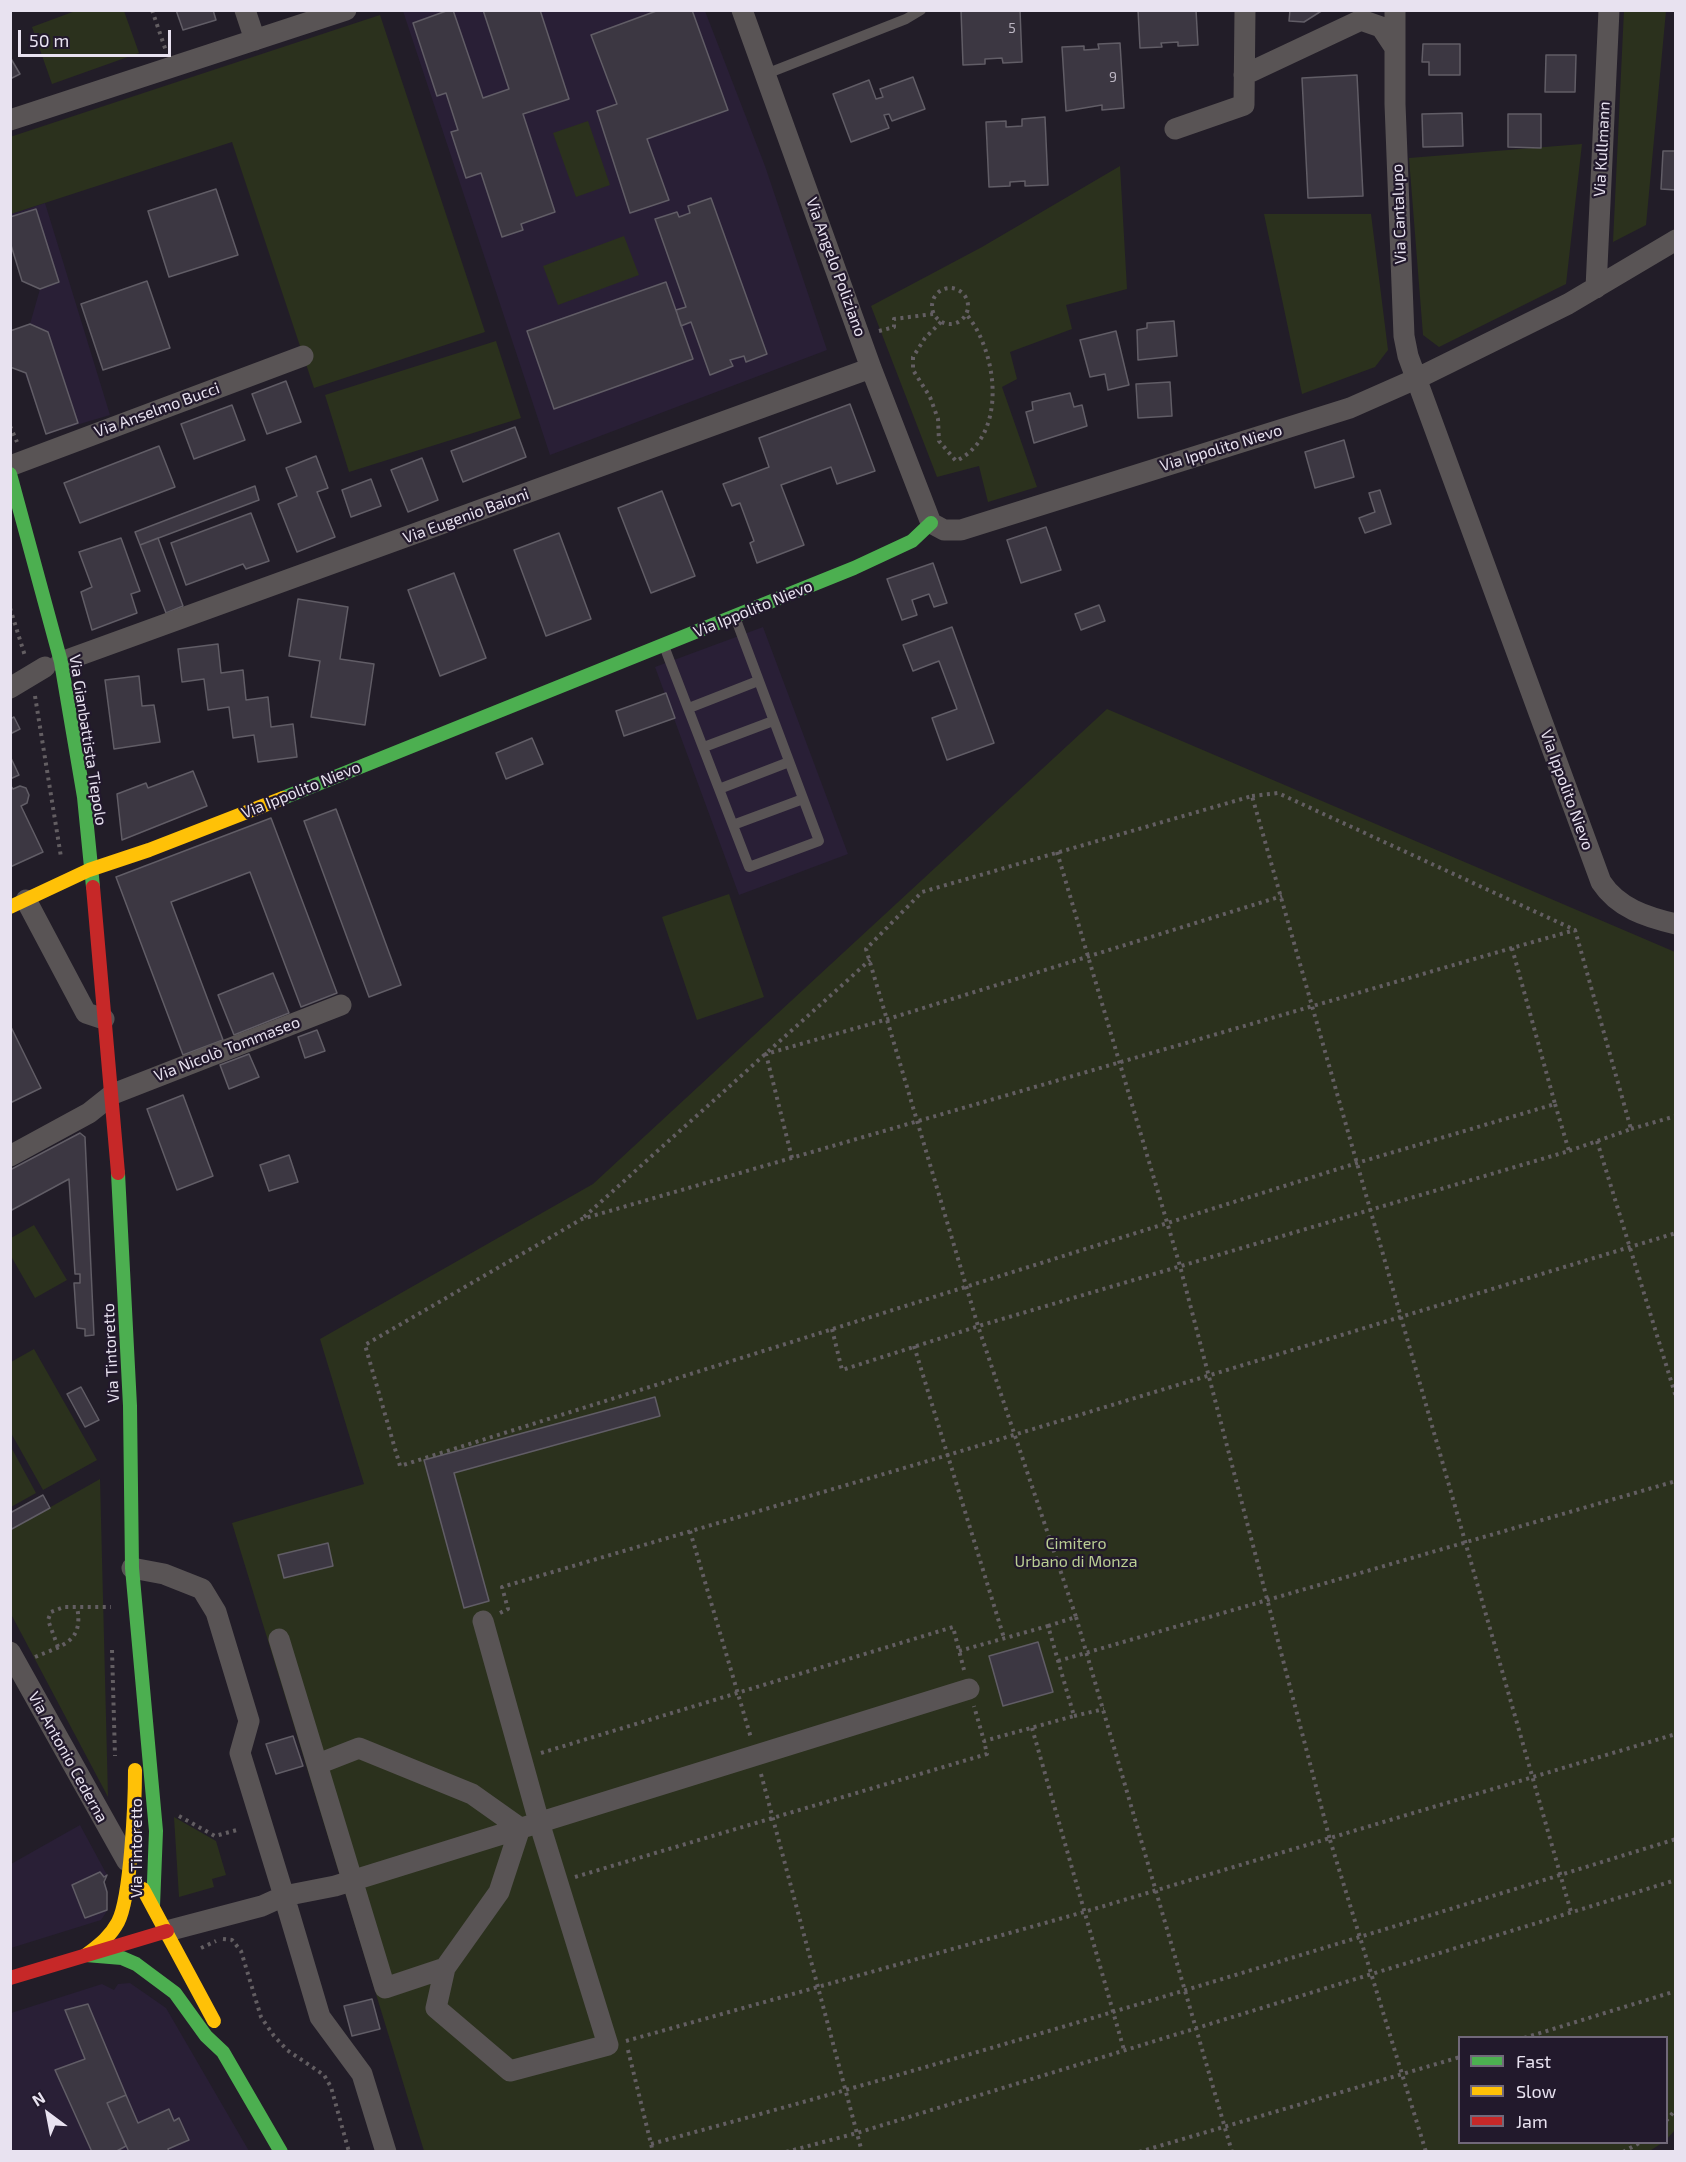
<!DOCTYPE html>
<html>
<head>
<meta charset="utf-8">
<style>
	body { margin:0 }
	#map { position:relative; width:1686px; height:2162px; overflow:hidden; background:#221d28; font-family:"Exo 2",sans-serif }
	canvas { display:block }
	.frame { position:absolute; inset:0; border:12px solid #e8e2f0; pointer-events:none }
	.legend { position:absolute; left:1458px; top:2036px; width:210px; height:108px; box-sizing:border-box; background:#22192c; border:2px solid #71697a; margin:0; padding:8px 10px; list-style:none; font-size:18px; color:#e8e2f0 }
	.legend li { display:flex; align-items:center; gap:12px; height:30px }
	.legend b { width:30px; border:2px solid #71697a }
	.north { position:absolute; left:18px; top:2084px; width:60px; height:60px; -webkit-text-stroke:4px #22192c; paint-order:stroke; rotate:328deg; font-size:16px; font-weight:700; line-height:24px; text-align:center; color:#e8e2f0 }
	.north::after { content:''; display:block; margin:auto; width:21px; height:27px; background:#e8e2f0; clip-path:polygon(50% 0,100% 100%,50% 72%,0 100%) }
	.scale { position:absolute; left:18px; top:30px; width:153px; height:27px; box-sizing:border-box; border:3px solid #e8e2f0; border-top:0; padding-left:8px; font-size:18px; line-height:21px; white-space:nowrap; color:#e8e2f0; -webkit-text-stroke:4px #22192c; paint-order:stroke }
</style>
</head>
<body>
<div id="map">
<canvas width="1686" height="2162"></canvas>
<div class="frame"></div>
<ul class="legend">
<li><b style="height:8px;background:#4caf50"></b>Fast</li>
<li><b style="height:8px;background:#ffc107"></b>Slow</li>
<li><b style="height:8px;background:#c62828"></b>Jam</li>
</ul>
<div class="north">N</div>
<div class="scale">50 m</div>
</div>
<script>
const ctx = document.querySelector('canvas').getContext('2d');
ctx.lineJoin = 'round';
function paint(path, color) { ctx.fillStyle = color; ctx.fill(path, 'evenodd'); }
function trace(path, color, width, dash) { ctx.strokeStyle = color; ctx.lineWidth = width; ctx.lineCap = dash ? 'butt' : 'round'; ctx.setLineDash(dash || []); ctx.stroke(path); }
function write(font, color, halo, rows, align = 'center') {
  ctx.font = font + ' "Exo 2",sans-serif'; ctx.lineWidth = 4.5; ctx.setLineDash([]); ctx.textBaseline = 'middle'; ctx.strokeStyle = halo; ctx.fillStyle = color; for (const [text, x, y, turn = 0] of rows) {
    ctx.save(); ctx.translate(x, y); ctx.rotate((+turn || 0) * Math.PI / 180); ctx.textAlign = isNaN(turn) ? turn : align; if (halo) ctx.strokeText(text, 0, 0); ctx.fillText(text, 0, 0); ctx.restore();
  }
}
paint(new Path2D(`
	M403 11H705L765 166 827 350 550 455Z
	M45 203 110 415 46 434 10 331 30 324 40 289 22 281 11 242V214Z
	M763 627 848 854 739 895 655 667Z
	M80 1825 107 1875 104 1882 107 1892V1911L101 1920 11 1948V1864Z
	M130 1983 166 2008 249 2151 11 2152V2013L102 1984 114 1990 118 1984Z`), '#291f36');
paint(new Path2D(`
	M78 10 124 11 139 53 52 84 32 27Z
	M1624 10 1666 11 1646 225 1613 242Z
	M380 15 485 332 314 388 232 142 11 214 10 137Z
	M588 121 610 185 576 197 553 133Z
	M1582 144 1566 284 1439 347 1423 335 1409 158Z
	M1120 166 1127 289 1066 305 1072 329 1010 352 1017 379 1002 387 1037 487 988 502 979 466 937 477 871 306 982 247Z
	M1264 214H1371L1388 350 1375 367 1302 394Z
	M624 236 639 275 558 305 543 266Z
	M496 341 521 418 349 472 325 395Z
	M1107 709 1675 952V2130L1667 2139 1666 2038H1460V2142L1662 2143 1648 2152 424 2151 232 1523 364 1484 320 1339 593 1184Z
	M729 894 764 997 697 1020 662 917Z
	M34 1225 67 1280 35 1298 11 1256V1238Z
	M34 1349 97 1460 43 1490 11 1433V1362Z
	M11 1447 36 1493 11 1507H10Z
	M100 1479 108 1797 11 1614 10 1530Z
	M174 1817 216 1841 226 1875 212 1879 214 1887 179 1897Z`), '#2b311d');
const building = new Path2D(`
	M176 10H213L216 20 183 30Z
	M449 10H453L483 98 509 89 483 10H540L569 99 523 114 555 212 521 224 523 230 502 237 481 173 466 178 451 132 458 130 446 93 437 96 413 23Z
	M659 10H692L728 110 647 139 669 200 630 213 597 111 617 104 591 35Z
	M961 10H1020L1022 62 1003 63 1002 58 985 59V64L963 65Z
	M1138 10H1196L1198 45 1178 46V42L1161 43 1162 47 1140 48Z
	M1290 10H1323L1304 22 1289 21Z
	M1120 43 1124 108 1102 110V105L1066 111 1062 47 1084 46V50L1099 49 1098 44Z
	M1423 44H1460V75H1429V62H1422Z
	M1546 55H1576L1575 92H1545Z
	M10 57 20 74 10 79Z
	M1357 75 1363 196 1308 198 1302 78Z
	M913 77 925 109 892 121 889 114 884 115 889 128 851 142 833 94 869 80 876 99 883 97 880 89Z
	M1462 113 1463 146 1423 147 1422 114Z
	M1508 114H1541V148L1508 147Z
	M1045 117 1048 185 1025 186V181L1010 182V186L989 187 986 122 1006 121V127L1022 126V119Z
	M1663 151H1676V190L1661 189Z
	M216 189 238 255 169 277 148 211Z
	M711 198 767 354 746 362 744 356 730 360 733 366 710 375 691 322 681 326 676 310 686 307 655 219 677 212 679 217 690 213 688 206Z
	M36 209 59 282 40 289 22 281 10 242V217Z
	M147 281 170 348 103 370 81 304Z
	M666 282 693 359 554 409 527 331Z
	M1174 321 1177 356 1138 360 1137 330 1147 328V323Z
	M30 324 48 332 78 423 46 434 26 373 10 367V331Z
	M1116 331 1129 385 1108 390 1105 374 1090 377 1080 340Z
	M286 381 301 422 267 434 252 394Z
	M1170 382 1172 416 1138 418 1136 384Z
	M1070 393 1074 407 1082 405 1087 426 1034 443 1026 412 1033 410 1032 402Z
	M850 404 875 471 837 484 831 467 781 485 804 545 757 563 750 543 754 541 740 503 732 506 723 484 769 467 759 438Z
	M232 405 245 440 194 459 181 424Z
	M515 427 526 457 463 482 451 451Z
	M1344 440 1354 477 1315 488 1305 452Z
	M159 446 175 487 80 523 64 483Z
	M316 456 328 488 317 492 335 537 297 552 278 504 297 496 286 468Z
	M422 458 438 500 408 512 391 470Z
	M371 479 381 506 351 517 342 490Z
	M255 486 259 500 140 545 135 532Z
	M1380 490 1391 524 1365 533 1359 518 1375 512 1369 493Z
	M662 491 695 576 651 593 618 508Z
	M251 513 269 561 246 569 243 564 186 585 171 543Z
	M1046 527 1061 570 1021 583 1007 540Z
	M559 533 591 619 546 636 514 550Z
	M121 538 140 591 131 594 137 613 92 630 81 592 92 587 79 552Z
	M158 538 183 606 166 613 140 545Z
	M933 563 947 603 934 607 929 594 912 600 917 615 902 620 887 579Z
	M454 573 486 658 440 676 408 590Z
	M298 599 348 607 340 659 374 664 365 725 311 717 320 661 289 656Z
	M1099 605 1105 621 1081 630 1075 614Z
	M952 627 994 743 947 760 932 718 957 709 939 661 913 671 903 645Z
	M218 644 221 673 243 670 246 700 268 697 271 727 293 724 297 757 258 762 254 735 233 738 229 707 208 710 204 679 182 682 178 649Z
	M139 676 142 706 154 705 160 742 114 749 105 680Z
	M666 693 675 718 624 736 616 711Z
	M14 717 20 729 10 734V719Z
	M532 738 543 764 506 779 496 753Z
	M10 756 19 775 10 779Z
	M193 771 207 806 122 840 117 794 146 783 148 788Z
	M10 785 13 789 20 786 26 788 29 795 27 803 21 806 43 852 10 867Z
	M336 809 401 985 369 997 304 821Z
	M271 818 337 993 301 1007 250 872 171 902 223 1040 183 1055 116 877Z
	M273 973 289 1013 234 1035 218 995Z
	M10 1025 41 1088 10 1103Z
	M317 1030 325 1051 305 1058 298 1037Z
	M249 1054 259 1077 229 1089 220 1065Z
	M183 1095 213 1176 177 1190 147 1109Z
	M80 1133 85 1137 94 1335 85 1336V1329L77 1328 74 1283H80V1274H75L69 1179 10 1211V1170Z
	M289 1155 298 1182 269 1191 260 1165Z
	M81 1387 99 1420 85 1427 67 1394Z
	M655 1397 660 1416 454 1473 489 1601 464 1608 424 1460Z
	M43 1495 50 1508 10 1530V1513Z
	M328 1543 333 1566 284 1578 278 1555Z
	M1038 1642 1053 1692 1003 1706 989 1656Z
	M293 1736 303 1766 276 1774 266 1744Z
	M100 1872 104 1877 107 1875 104 1882 107 1892V1910L85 1918 72 1885Z
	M372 1999 380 2029 352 2036 344 2006Z
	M88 2004 126 2095 107 2103 126 2146 115 2152H92L55 2070 85 2059 65 2010Z
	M126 2095 138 2123 169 2109 174 2121 179 2118 189 2140 168 2149 169 2152H129L107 2103Z`);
paint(building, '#3c3742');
trace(building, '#615d66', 1.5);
trace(new Path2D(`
	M152 10 166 51
	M932 306a18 18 0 1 1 36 0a18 18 0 1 1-36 0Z
	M941 322 925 338 913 357V370L930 397 938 419 939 441 956 461C1008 436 998 353 967 315
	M879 331 894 327V319L933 314
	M10 426 17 442
	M10 608 25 656
	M35 696 61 857
	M1252 796 1278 793 1575 930 1631 1129 1569 1151
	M1057 852 1180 1266 1330 1840
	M1512 948 1555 1104 1357 1163 400 1466 365 1345 582 1219 1512 948 1575 930
	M1631 1129 1676 1116
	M1597 1141 1676 1397
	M792 1158 766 1054 888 1019 1282 896
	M584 1217 870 960
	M832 1329 842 1370 982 1325 1569 1151 1555 1104
	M914 1346 1004 1638
	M690 1531 751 1738
	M500 1613 508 1609 502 1587 948 1455 1676 1233
	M1076 1617 1232 2152
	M1048 1626 1076 1617 978 1326 866 949 922 892 1252 796 1571 1912
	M58 1647 48 1620 51 1612 64 1607H111
	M112 1650 115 1756
	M959 1651 1048 1626 1074 1716 984 1741 974 1706
	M35 1657C63 1645 84 1642 77 1607
	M1058 1661 1676 1481
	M1074 1716 1104 1709
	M1032 1728 1124 2050
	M541 1753 953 1627 964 1670
	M761 1774 862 2152
	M179 1816 215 1836 237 1830
	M1330 1840 1426 2152
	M575 1877 987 1754 984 1741
	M223 1939 232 1940 241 1951 261 2017 274 2036 287 2050 324 2075 331 2087 349 2152
	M201 1948 216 1941
	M1524 2038 1676 1991
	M626 2041 1084 1912 1676 1734
	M628 2050 653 2152
	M1666 2121 1676 2109
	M651 2144C995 2051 1335 1945 1676 1839
	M786 2152 857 2133 1676 1880
	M1139 2152 1460 2057
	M1623 2152 1641 2142`), '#635e62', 4, [3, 4.5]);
trace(new Path2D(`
	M766 74 906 19 921 10
	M664 646 749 867 819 841 735 617
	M689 708 758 681
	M704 747 773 721
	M719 789 789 762
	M733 825 803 799`), '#595455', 10);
trace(new Path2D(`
	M245 10 255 40
	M742 10 871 368 931 523 944 530H961L1350 408 1418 378 1568 304 1676 240
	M1395 10V104L1404 336 1408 356 1601 882C1618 908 1646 917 1676 924
	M1244 75 1361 20 1381 27 1395 48
	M10 120 346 10
	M1175 129 1244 105 1245 10
	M1596 288 1609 10
	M10 466 303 356
	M61 662 871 368
	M10 688 45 667
	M26 900 86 1013 104 1019
	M10 1156 89 1113 113 1094 341 1005
	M132 1568 164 1574 202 1589 216 1612 249 1721 240 1753 284 1896 335 1886 969 1689
	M279 1639 385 1988 445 1968 499 1892 520 1828 472 1794 359 1748 318 1764
	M10 1652 127 1861
	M167 1931 262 1906 284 1896 320 2017 362 2074 386 2152
	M445 1968 436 2008 510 2071 608 2045 539 1822 483 1621`), '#595455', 21);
trace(new Path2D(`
	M10 474 61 662 84 797 93 887
	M283 798 854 568 912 541 931 523
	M118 1173 130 1406 132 1568 156 1831 153 1906
	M86 1955 122 1958 136 1964 175 1993 206 2036 223 2052 281 2152`), '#4caf50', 14);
trace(new Path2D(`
	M10 907 89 870 149 850 283 798
	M143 1889 214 2021
	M86 1955C99 1945 110 1937 118 1922 131 1897 135 1801 135 1770`), '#ffc107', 14);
trace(new Path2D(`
	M93 887 118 1173
	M10 1978 167 1931`), '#c62828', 14);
write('14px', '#bdb7c4', null, [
	["5",1012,28],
	["9",1113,77]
]);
write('16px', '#e8e2f0', '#22192c', [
	["Via Kullmann",1602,149,-87],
	["Via Cantalupo",1399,214,-92],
	["Via Angelo Poliziano",836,267,70],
	["Via Anselmo Bucci",157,410,-20],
	["Via Ippolito Nievo",1221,448,-17],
	["Via Eugenio Baioni",466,516,-20],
	["Via Ippolito Nievo",753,609,-22],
	["Via Gianbattista Tiepolo",88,740,81],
	["Via Ippolito Nievo",301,790,-22],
	["Via Ippolito Nievo",1567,790,70],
	["Via Nicolò Tommaseo",227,1049,-21],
	["Via Tintoretto",111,1353,-93],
	["Via Antonio Cederna",68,1757,61],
	["Via Tintoretto",137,1848,-90]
]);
write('16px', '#bace93', '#22192c', [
	["Cimitero",1076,1544],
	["Urbano di Monza",1076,1562]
]);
</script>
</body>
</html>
